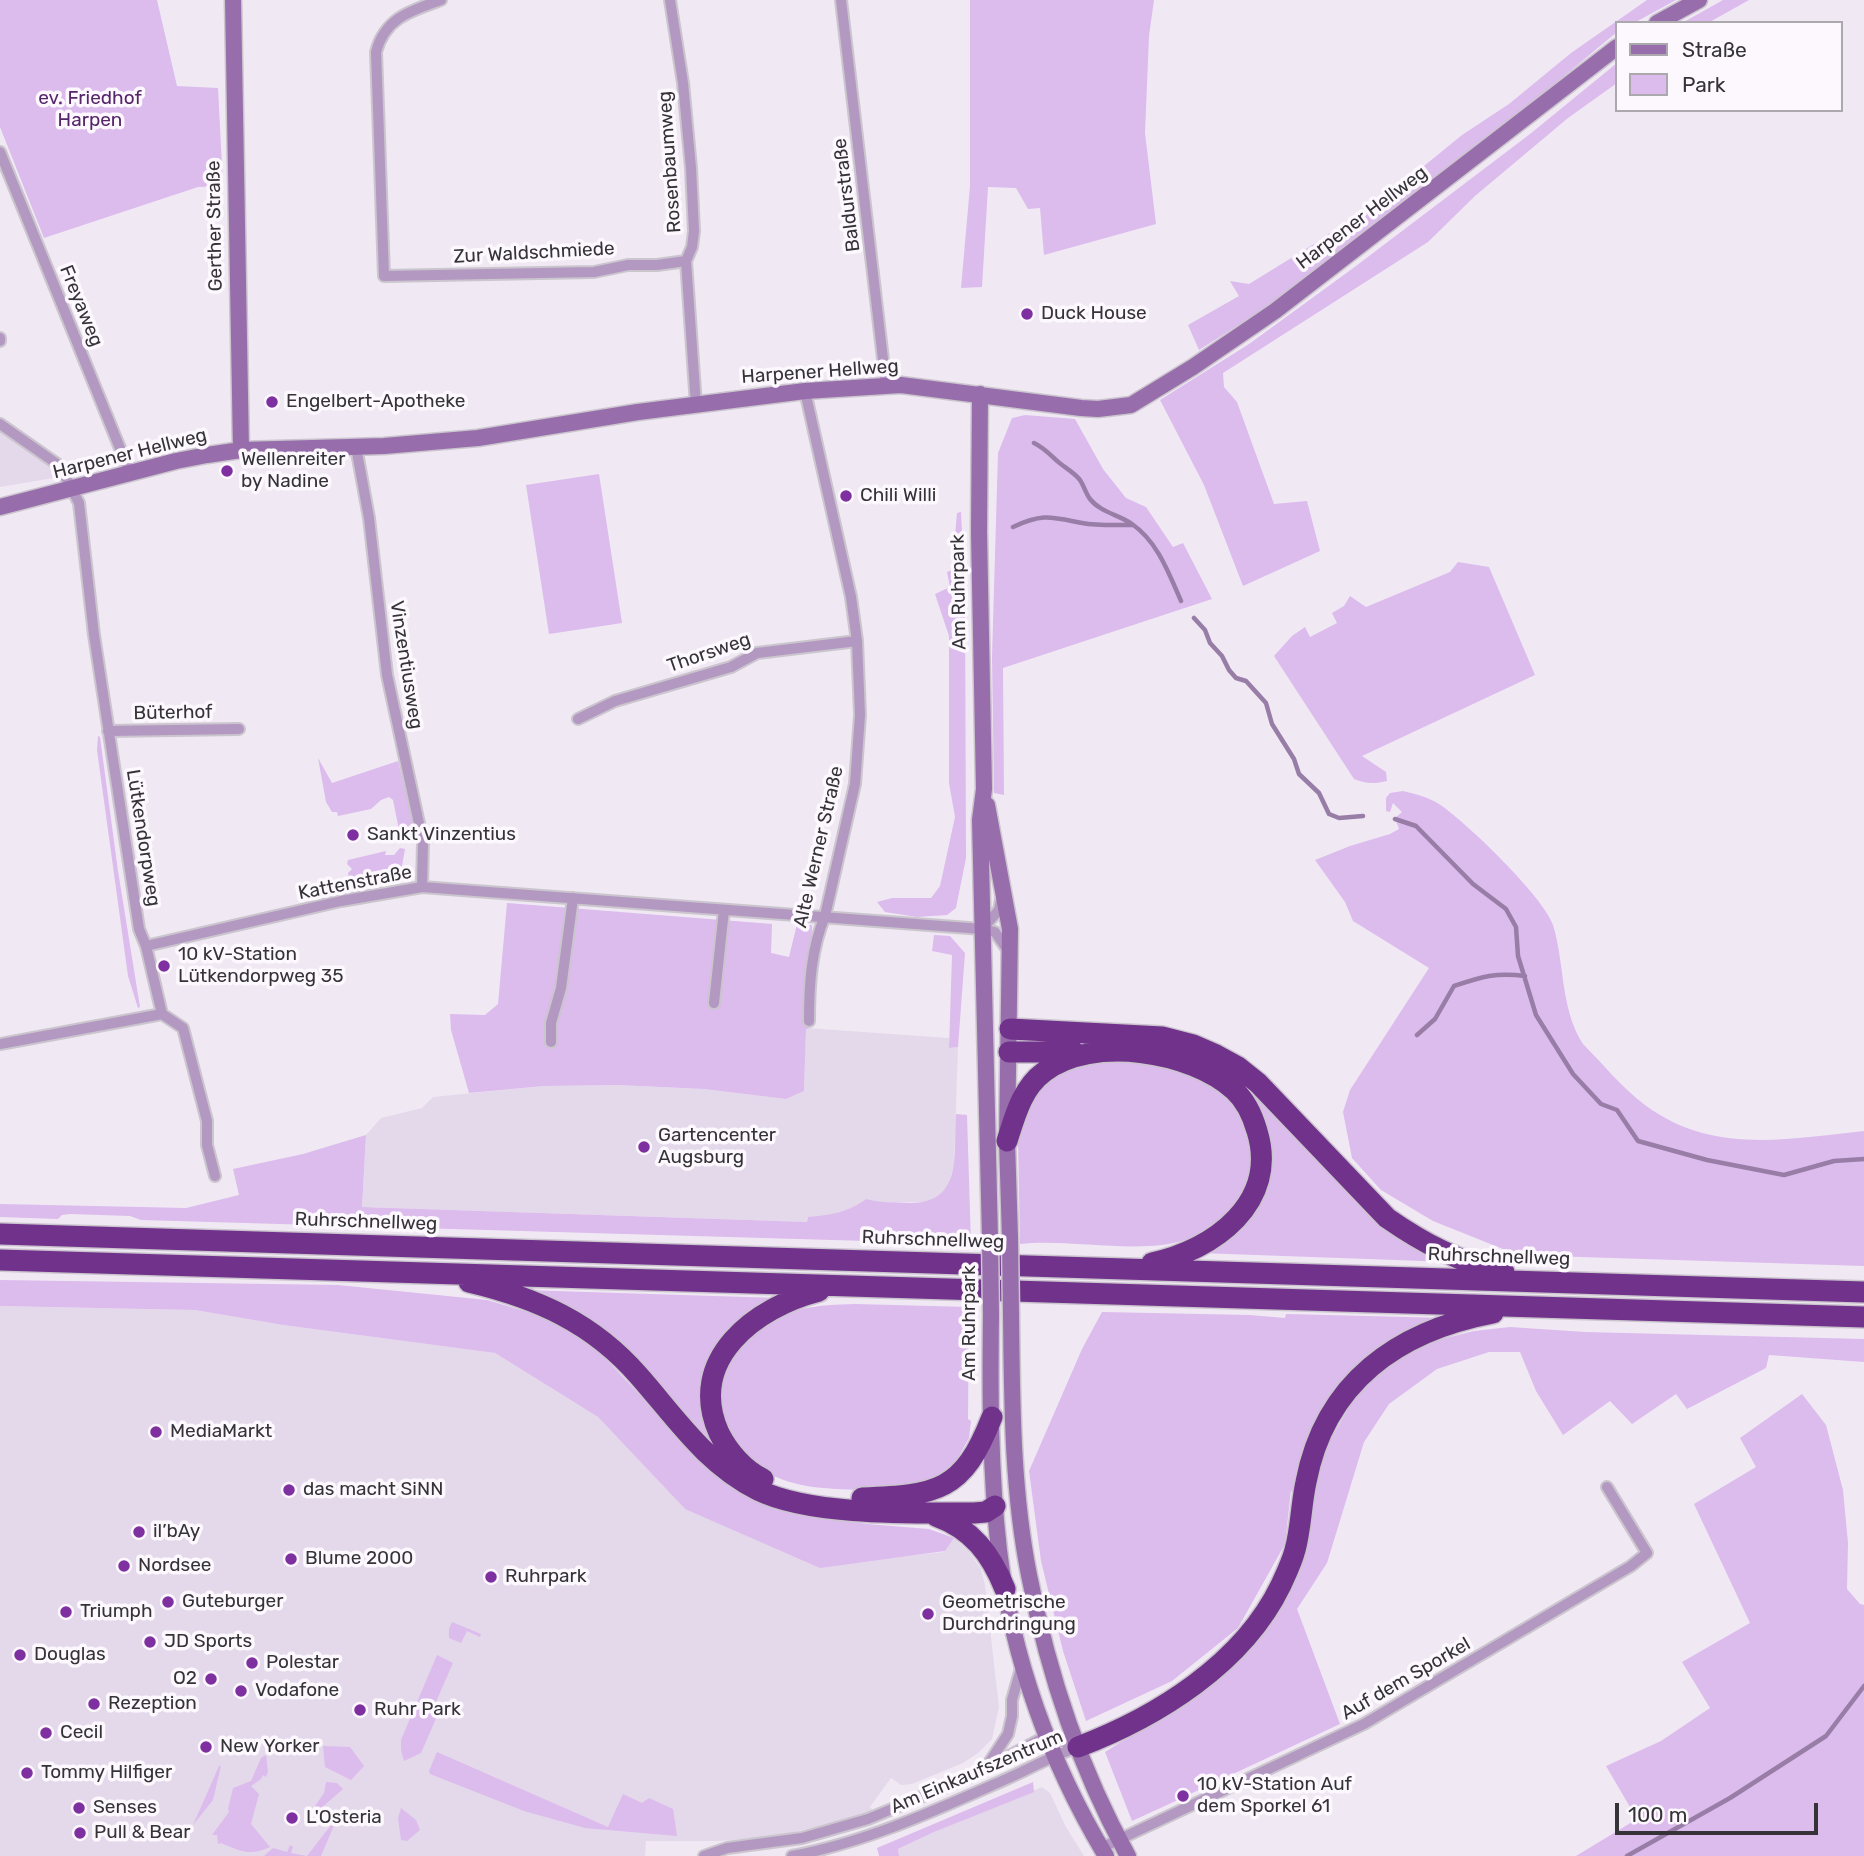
<!DOCTYPE html>
<html>
<head>
<meta charset="utf-8">
<style>
	body { margin:0 }
	#map { position:relative; width:1864px; height:1856px; overflow:hidden; background:#f0e9f4; font-family:Rubik,sans-serif }
	canvas { display:block }
	.legend { position:absolute; left:1615px; top:21px; width:228px; height:91px; box-sizing:border-box; background:#fcf8fe; border:2px solid #aca9ae; margin:0; padding:9px 12px; list-style:none; font-size:21px; color:#353337 }
	.legend li { display:flex; align-items:center; gap:14px; height:35px }
	.legend b { width:35px; border:2px solid #aca9ae }
	.scale { position:absolute; left:1615px; top:1803px; width:203px; height:32px; box-sizing:border-box; border:4px solid #353337; border-top:0; padding-left:9px; font-size:21px; line-height:24px; white-space:nowrap; color:#353337; -webkit-text-stroke:5px #fcf8fe; paint-order:stroke }
</style>
</head>
<body>
<div id="map">
<canvas width="1864" height="1856"></canvas>
<ul class="legend">
<li><b style="height:9px;background:#976eab"></b>Straße</li>
<li><b style="height:19px;background:#dcbbed"></b>Park</li>
</ul>
<div class="scale">100 m</div>
</div>
<script>
const ctx = document.querySelector('canvas').getContext('2d');
ctx.lineJoin = 'round';
function paint(path, color) { ctx.fillStyle = color; ctx.fill(path, 'evenodd'); }
function trace(path, color, width, dash) { ctx.strokeStyle = color; ctx.lineWidth = width; ctx.lineCap = dash ? 'butt' : 'round'; ctx.setLineDash(dash || []); ctx.stroke(path); }
function write(font, color, halo, rows, align = 'center') {
  ctx.font = font + ' Rubik,sans-serif'; ctx.lineWidth = 7; ctx.setLineDash([]); ctx.textBaseline = 'middle'; ctx.strokeStyle = halo; ctx.fillStyle = color; for (const [text, x, y, turn = 0] of rows) {
    ctx.save(); ctx.translate(x, y); ctx.rotate((+turn || 0) * Math.PI / 180); ctx.textAlign = isNaN(turn) ? turn : align; if (halo) ctx.strokeText(text, 0, 0); ctx.fillText(text, 0, 0); ctx.restore();
  }
}
paint(new Path2D(`
	M0 430 43 458 55 474 54 478 0 487Z
	M806 1028 949 1038V1048L958 1047 954 1165 948 1187 940 1197 927 1202H878L866 1199 852 1209 836 1215 808 1217 807 1222 362 1207 366 1135 381 1118 422 1108 433 1097 544 1086 617 1085 704 1089 786 1099 804 1091Z
	M0 1306 195 1310 283 1325 495 1353 598 1417 685 1509 891 1558 944 1552 954 1538 969 1552 981 1569 985 1585 999 1707 992 1739 978 1753 963 1763 912 1784 901 1785 891 1778 870 1807 875 1812 783 1835 720 1841H646L645 1856H0Z
	M1042 1787 1050 1793 1066 1827 1084 1856H899L898 1849 934 1832Z`), '#e4d9ea');
paint(new Path2D(`
	M0 0H157L177 86 218 88 223 186 198 187 44 238 0 127Z
	M970 0H1154L1149 36 1145 133 1156 224 1044 255 1040 208 1028 209 1016 188 988 187 982 287 961 288 970 186Z
	M1647 0H1676L1634 23H1617V32L1467 157 1301 285 1199 350 1188 325 1239 296 1230 281 1249 284 1314 244 1413 175 1462 135 1509 104 1571 53Z
	M1723 0H1749L1708 23H1682Z
	M1617 63V83L1568 118 1475 196 1428 242 1223 373 1224 387 1237 402 1274 504 1307 501 1320 551 1243 586 1204 485 1160 400 1249 344 1352 269 1530 134Z
	M1025 415 1075 419 1103 469 1126 498 1146 507 1173 547 1183 543 1212 599 1003 668 1004 795 994 793 992 657 998 453 1012 418Z
	M599 474 622 623 549 634 526 485Z
	M961 512 965 592 966 858 956 908 947 915 917 917 885 912 877 902 892 898H931L940 886 955 817 949 783V636L935 594 950 587 947 572 952 570 957 513Z
	M1458 562 1489 567 1535 675 1362 756 1386 772 1387 781C1374 784 1366 784 1354 779L1274 656 1292 636 1305 627 1310 637 1337 623 1332 613 1344 606 1350 596 1366 607 1450 572Z
	M98 736 100 737 118 871 140 1007 138 1008 128 976 97 750Z
	M318 758 332 783 398 761 416 834 409 841 401 840 393 800 389 797 381 800 371 809 338 816 337 812H332L326 802Z
	M1403 791C1415 794 1428 797 1439 804 1465 821 1544 897 1553 925 1565 964 1560 1008 1583 1044 1603 1064 1622 1088 1645 1105 1712 1155 1786 1139 1864 1131V1266L1518 1255 1433 1221 1381 1190 1352 1158 1343 1112 1350 1090 1429 968 1353 921 1345 902 1315 860 1350 846 1390 834 1399 829 1395 818 1402 812 1393 803 1390 812 1386 811V798L1390 793Z
	M400 848 405 849 400 877 349 887 348 873 352 869 347 864 348 860 386 851 385 855H394Z
	M507 903 772 924 771 953 789 957 797 924 812 925 810 1028 806 1029 804 1091 786 1099 704 1089 617 1085 544 1086 469 1093 451 1030 450 1014 485 1015 498 1004Z
	M934 935 950 936 965 953 958 1047 949 1048 952 955 932 951Z
	M1028 1041 1163 1047 1241 1079 1451 1262 1200 1253 1268 1174 1224 1076 1028 1044Z
	M1095 1060C1137 1062 1176 1063 1213 1085 1228 1094 1239 1108 1245 1125 1263 1173 1241 1216 1194 1237 1146 1257 1072 1238 1020 1244L1018 1138 1031 1096 1058 1071Z
	M956 1114 967 1115 971 1244 141 1220 130 1216 70 1214 62 1215 58 1219 0 1217V1204L186 1208 239 1195 233 1169 303 1154 366 1135 362 1207 807 1222 808 1217C831 1215 847 1213 866 1199 881 1203 895 1202 910 1203 964 1203 953 1153 956 1114Z
	M0 1280 338 1285 487 1300 558 1321 602 1355 718 1477 756 1499 794 1513 867 1524 929 1529 954 1538 945 1551 820 1568 685 1509 598 1417 495 1353 283 1325 195 1310 0 1306Z
	M524 1290 778 1298 707 1370 737 1467 680 1415Z
	M855 1304 969 1307 968 1419 971 1421 969 1438 956 1461 960 1465C951 1472 939 1483 929 1486 913 1490 877 1490 860 1490 828 1489 794 1488 766 1472 711 1440 704 1372 754 1331 782 1307 820 1305 855 1304Z
	M1102 1312 1250 1315 1285 1318 1286 1314 1446 1318 1377 1352 1295 1500 1291 1490 1285 1544 1238 1628 1172 1681 1086 1721 1063 1651 1041 1561 1029 1471 1082 1349Z
	M1510 1327 1585 1332 1864 1339V1362L1769 1355 1766 1368 1687 1409 1676 1394 1632 1424 1610 1401 1563 1435 1536 1391 1520 1352H1489L1437 1369 1389 1404 1364 1442 1327 1563 1297 1609 1340 1724 1188 1795 1186 1792 1178 1795 1180 1799 1132 1821 1105 1752 1212 1685 1270 1624 1285 1602 1304 1549 1320 1459 1353 1400 1376 1376 1402 1357 1438 1340 1474 1331Z
	M1802 1394 1826 1425 1843 1490 1848 1543 1847 1589 1860 1604 1864 1605V1856H1576L1637 1819 1606 1766 1661 1741 1710 1708 1682 1662 1750 1623 1694 1504 1756 1467 1740 1438Z
	M452 1622 481 1634 480 1637 467 1631 461 1643 449 1638V1629Z
	M437 1655 453 1663 435 1704 441 1707 421 1753 404 1761 401 1750V1740Z
	M323 1746 350 1747 364 1766 351 1780 325 1767Z
	M437 1752 608 1827 623 1794 642 1803 649 1798 673 1809 677 1836 585 1828 524 1811 430 1774 429 1771Z
	M266 1755 268 1772 266 1777 263 1775 261 1779 251 1786 259 1794 251 1824 270 1847C251 1856 242 1852 221 1843L218 1844 217 1835H212L229 1812 228 1809 233 1788 251 1781 261 1758Z
	M219 1766H221L213 1800 193 1825Z
	M326 1782 337 1783 343 1789 320 1809 315 1806 324 1793Z
	M1033 1782 1034 1792 934 1832 898 1849 899 1856H879L877 1848Z
	M401 1808 416 1820 420 1830 407 1841 401 1840 398 1818Z
	M338 1816 321 1856H264L273 1848 287 1852 290 1845 293 1847 291 1853 307 1856Z`), '#dcbbed');
trace(new Path2D(`
	M1034 443C1044 448 1047 452 1055 459 1063 467 1073 471 1080 480 1084 486 1086 494 1090 499 1100 512 1119 515 1132 524 1158 542 1169 574 1181 601
	M1013 527C1043 513 1051 517 1082 523 1098 526 1116 525 1132 525
	M1194 618 1205 630 1210 643 1222 656 1229 670 1236 678 1246 681 1266 703 1272 724 1294 759 1299 774 1319 793 1329 814 1339 818 1363 816
	M1395 819 1416 826 1473 884 1506 909 1516 927 1518 956 1536 1015 1573 1074 1601 1104 1617 1110 1638 1141 1707 1160 1784 1175 1834 1161 1864 1159
	M1417 1035 1435 1019 1454 986C1481 977 1495 972 1525 976
	M1627 1856 1730 1798 1826 1736 1864 1686`), '#987da6', 4.5);
const street = new Path2D(`
	M441 0C410 11 385 18 376 52L384 276 594 272 628 265H657L686 261
	M670 0 683 83 691 168 694 231 692 247 686 261 696 405
	M841 0 886 385
	M0 152 130 473
	M0 338V341
	M805 391 851 597 857 641 860 715 855 784 825 916C811 949 809 985 809 1021
	M0 424 60 466 79 503 94 635 139 929 146 946 162 1014 183 1028 207 1121V1145L215 1176
	M356 447 369 518 387 675 423 842 422 887
	M578 719 615 701 731 667 757 653 857 641
	M108 731 239 729
	M982 929 999 910 1001 900
	M146 946 341 901 422 887 982 929 995 932 1009 952
	M714 1003 724 910
	M551 1042V1023L561 988 573 898
	M0 1044 162 1014
	M987 1766 1008 1734 1012 1716V1700L1022 1665
	M1101 1848 1364 1724 1631 1566 1647 1553 1607 1487
	M704 1856 727 1848 802 1838 868 1819 969 1777 1047 1736 1078 1747
	M792 1856C867 1842 936 1810 1004 1780 1029 1769 1052 1756 1078 1747`);
const secondary = new Path2D(`
	M233 0 241 450
	M1657 23 1699 0
	M980 394 979 532 984 789 980 820 990 1238
	M0 507 176 461 207 455 241 450 384 446 478 438 638 412 805 391 901 385 1081 408 1098 409 1131 405 1193 367 1275 311 1617 47
	M987 805 1010 929 1007 1141 1010 1238
	M1011 1314C1012 1401 1012 1490 1029 1575 1048 1673 1080 1769 1128 1856
	M991 1315C990 1393 990 1472 999 1550 1012 1658 1050 1763 1106 1856`);
const highway = new Path2D(`
	M1010 1029 1162 1037 1193 1045 1216 1055 1238 1067 1258 1083 1387 1218C1423 1243 1460 1263 1504 1272
	M1009 1052H1074
	M1007 1141C1015 1116 1022 1088 1044 1072 1092 1035 1191 1051 1234 1090 1245 1100 1253 1117 1257 1131 1279 1202 1214 1250 1152 1263
	M0 1234 1864 1292
	M0 1260 1864 1317
	M469 1282C537 1298 593 1323 639 1376 676 1418 706 1464 758 1490 811 1516 915 1513 974 1513L986 1512 995 1506
	M763 1479C744 1470 728 1451 719 1433 686 1359 756 1307 819 1291
	M862 1498C937 1495 963 1492 992 1417
	M936 1516C972 1529 991 1554 1005 1589
	M1078 1747C1157 1717 1243 1664 1281 1585 1286 1574 1292 1562 1295 1550 1301 1529 1301 1505 1306 1482 1325 1382 1398 1331 1493 1313`);
trace(street, '#cbc5ce', 14);
trace(secondary, '#cbc5ce', 19);
trace(highway, '#cbc5ce', 24);
trace(street, '#b398c2', 10);
trace(secondary, '#976eab', 16);
trace(highway, '#70328b', 21);
const secondaryBridge = new Path2D(`
	M990 1238 991 1315
	M1010 1238 1011 1314`);
trace(secondaryBridge, '#cbc5ce', 19, []);
trace(secondaryBridge, '#976eab', 16);
for (const [x, y, r, color] of [
	[1027,314,7,"#7f30a0"],
	[272,402,7,"#7f30a0"],
	[227,471,7,"#7f30a0"],
	[846,496,7,"#7f30a0"],
	[353,835,7,"#7f30a0"],
	[164,966,7,"#7f30a0"],
	[644,1147,7,"#7f30a0"],
	[156,1432,7,"#7f30a0"],
	[289,1490,7,"#7f30a0"],
	[139,1532,7,"#7f30a0"],
	[291,1559,7,"#7f30a0"],
	[124,1566,7,"#7f30a0"],
	[491,1577,7,"#7f30a0"],
	[168,1602,7,"#7f30a0"],
	[66,1612,7,"#7f30a0"],
	[928,1614,7,"#7f30a0"],
	[150,1642,7,"#7f30a0"],
	[20,1655,7,"#7f30a0"],
	[252,1663,7,"#7f30a0"],
	[211,1679,7,"#7f30a0"],
	[241,1691,7,"#7f30a0"],
	[94,1704,7,"#7f30a0"],
	[360,1710,7,"#7f30a0"],
	[46,1733,7,"#7f30a0"],
	[206,1747,7,"#7f30a0"],
	[27,1773,7,"#7f30a0"],
	[1183,1796,7,"#7f30a0"],
	[79,1808,7,"#7f30a0"],
	[292,1818,7,"#7f30a0"],
	[80,1833,7,"#7f30a0"]
]) { const dot = new Path2D(); dot.arc(x, y, r, 0, 2 * Math.PI); ctx.fillStyle = color; ctx.fill(dot); trace(dot, '#fcf8fe', 2.5); }
write('19px', '#542569', '#fcf8fe', [
	["ev. Friedhof",90,99],
	["Harpen",90,121]
]);
write('19px', '#353337', '#fcf8fe', [
	["Rosenbaumweg",670,162,-94],
	["Baldurstraße",847,195,-97],
	["Harpener Hellweg",1362,218,-37],
	["Gerther Straße",215,226,-91],
	["Zur Waldschmiede",534,253,-3],
	["Freyaweg",81,306,68],
	["Harpener Hellweg",820,372,-4],
	["Harpener Hellweg",130,454,-14],
	["Am Ruhrpark",959,592,-91],
	["Thorsweg",709,653,-19],
	["Vinzentiusweg",406,665,81],
	["Büterhof",173,713,-1],
	["Lütkendorpweg",143,838,81],
	["Alte Werner Straße",819,847,-77],
	["Kattenstraße",355,883,-11],
	["Ruhrschnellweg",366,1222,2],
	["Ruhrschnellweg",933,1240,2],
	["Ruhrschnellweg",1499,1257,2],
	["Am Ruhrpark",970,1323,-90],
	["Auf dem Sporkel",1406,1679,-30],
	["Am Einkaufszentrum",977,1772,-23]
]);
write('19px', '#353337', '#fcf8fe', [
	["Duck House",1041,314],
	["Engelbert-Apotheke",286,402],
	["Wellenreiter",241,460],
	["by Nadine",241,482],
	["Chili Willi",860,496],
	["Sankt Vinzentius",367,835],
	["10 kV-Station",178,955],
	["Lütkendorpweg 35",178,977],
	["Gartencenter",658,1136],
	["Augsburg",658,1158],
	["MediaMarkt",170,1432],
	["das macht SiNN",303,1490],
	["il’bAy",153,1532],
	["Blume 2000",305,1559],
	["Nordsee",138,1566],
	["Ruhrpark",505,1577],
	["Guteburger",182,1602],
	["Geometrische",942,1603],
	["Durchdringung",942,1625],
	["Triumph",80,1612],
	["JD Sports",164,1642],
	["Douglas",34,1655],
	["Polestar",266,1663],
	["O2",197,1679,"right"],
	["Vodafone",255,1691],
	["Rezeption",108,1704],
	["Ruhr Park",374,1710],
	["Cecil",60,1733],
	["New Yorker",220,1747],
	["Tommy Hilfiger",41,1773],
	["10 kV-Station Auf",1197,1785],
	["dem Sporkel 61",1197,1807],
	["Senses",93,1808],
	["L'Osteria",306,1818],
	["Pull & Bear",94,1833]
], 'left');
</script>
</body>
</html>
